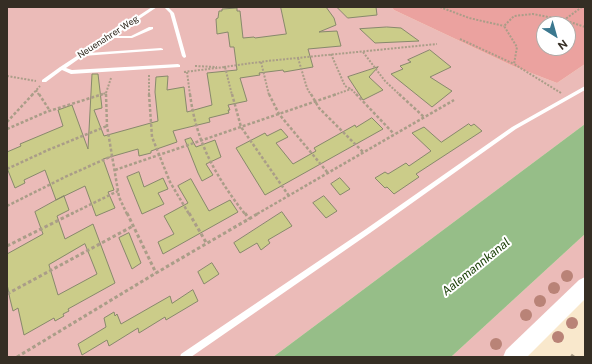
<!DOCTYPE html>
<html>
<head>
<meta charset="utf-8">
<style>
	body { margin:0 }
	#map { position:relative; width:592px; height:364px; overflow:hidden; background:#f9e8cc; font-family:"Public Sans",sans-serif }
	canvas { display:block }
	.frame { position:absolute; inset:0; border:8px solid #352e24; pointer-events:none }
	.north { position:absolute; left:536px; top:16px; width:40px; height:40px; box-sizing:border-box; background:#fff; border:1px solid #aeaba7; border-radius:50%; rotate:143deg; font-size:11px; font-weight:700; line-height:16px; text-align:center; color:#352e24 }
	.north::after { content:''; display:block; margin:auto; width:14px; height:18px; background:#3b788f; clip-path:polygon(50% 0,100% 100%,50% 72%,0 100%) }
</style>
</head>
<body>
<div id="map">
<canvas width="592" height="364"></canvas>
<div class="frame"></div>
<div class="north">N</div>
</div>
<script>
const ctx = document.querySelector('canvas').getContext('2d');
ctx.lineJoin = 'round';
function paint(path, color) { ctx.fillStyle = color; ctx.fill(path, 'evenodd'); }
function trace(path, color, width, dash) { ctx.strokeStyle = color; ctx.lineWidth = width; ctx.lineCap = dash ? 'butt' : 'round'; ctx.setLineDash(dash || []); ctx.stroke(path); }
function write(font, color, halo, rows, align = 'center') {
  ctx.font = font + ' "Public Sans",sans-serif'; ctx.lineWidth = 4; ctx.setLineDash([]); ctx.textBaseline = 'middle'; ctx.strokeStyle = halo; ctx.fillStyle = color; for (const [text, x, y, turn = 0] of rows) {
    ctx.save(); ctx.translate(x, y); ctx.rotate((+turn || 0) * Math.PI / 180); ctx.textAlign = isNaN(turn) ? turn : align; if (halo) ctx.strokeText(text, 0, 0); ctx.fillText(text, 0, 0); ctx.restore();
  }
}
paint(new Path2D(`
	M7 7H392L394 10 513 66 557 83 585 64V124L273 357H7Z
	M585 234V286L513 357H451Z`), '#ebbbb8');
paint(new Path2D(`
	M392 7H585V64L557 83 513 66 394 10ZM544 24H568V48H544Z`), '#eba29f');
paint(new Path2D(`
	M585 124V234L451 357H273Z`), '#96be88');
const building = new Path2D(`
	M281 7H326L334 18 336 25 319 32 337 31 341 46 308 49 313 67 284 72 283 70 259 73 260 75 240 78 247 101 228 105 230 110H228L229 113 209 118 210 122 173 131 177 142 151 151V153L139 156 138 149 103 159 114 190 108 192 115 208 96 216 85 186 56 200 45 170 24 180 25 183 15 188 7 168V152L21 146 20 144 63 126 58 110 72 105 88 149 92 74H98L102 108 94 110 104 136 158 121 155 92 156 77 168 76 167 90 184 87 187 112 212 105 207 73 237 70 234 47H230L228 32 217 34 216 19 218 18 219 11H222V9L237 8V11H240L243 38 254 37 255 38 286 34Z
	M337 7H376L377 15 348 18Z
	M387 27 401 28 419 41 375 43 360 29Z
	M430 50 451 67 430 77 452 91 432 107 391 74 403 69 400 66 411 62 408 60Z
	M378 67 369 77 383 90 363 100 348 77Z
	M372 118 383 129 265 195 236 148 265 133 267 136 281 129 288 137 276 143 293 164 316 151 314 148 355 125 356 127Z
	M469 124 471 126 474 124 482 131 416 174 419 177 394 194 387 187 385 188 375 178 385 172 388 174 406 163 409 166 431 151 412 133 424 127 441 142Z
	M191 138 196 147 215 140 221 157 206 164 213 175 202 181 198 173 185 140Z
	M139 172 144 187 163 178 168 189 158 193 164 204 142 214 127 177Z
	M340 178 350 189 340 195 331 184Z
	M191 179 209 211 230 200 238 212 163 254 158 242 174 234 164 216 188 203 178 186Z
	M64 196 69 210 57 216 65 239 93 224 115 283 68 309 69 311 63 314 64 316 55 321 54 318 24 335 18 308 13 311 10 299 7 284V254L43 234 35 212ZM85 244 97 274 58 295 49 265Z
	M324 196 337 211 326 218 313 203Z
	M282 212 292 226 268 240 270 243 261 250 257 243 240 253 234 243Z
	M129 233 141 263 132 269 119 238Z
	M212 263 219 274 204 284 198 272Z
	M193 290 198 301 166 320 165 317 139 333 138 328 109 346 107 340 82 355 78 344 106 327 104 318 114 312 115 316 117 314 121 324 170 296 172 303Z`);
paint(building, '#cbcc89');
trace(building, '#88896c', 1);
trace(new Path2D(`
	M440 7 469 18 504 26
	M582 7 564 20 585 27
	M460 39 514 64
	M363 52 385 81 400 95
	M331 54 345 86 351 89 357 95
	M298 58 307 88 311 95
	M261 62 269 95
	M195 66 217 67
	M224 67 267 61 437 44
	M184 72 225 67 232 95
	M187 72 190 95
	M149 75V95
	M7 76 36 81
	M36 90 39 95
	M106 93 111 78
	M561 93 514 64 517 47 504 26 514 16 533 14 564 20
	M32 95 40 86
	M100 95 106 93V95
	M334 95 351 89`), '#aa9d88', 2, [2, 1.5]);
trace(new Path2D(`
	M39 94 50 111
	M106 94 107 126 119 197 127 214
	M149 94 152 137 170 182 189 214
	M190 94C196 142 216 177 245 214
	M232 94 241 127 289 196
	M269 94 279 114 328 173
	M311 94 319 108 363 152
	M356 94 394 134
	M399 94 424 117
	M7 122 33 94
	M7 129 46 112 103 94
	M7 169 48 150 107 126
	M115 170 337 94
	M7 206 65 177 112 156
	M71 214 118 191
	M257 214 454 100`), '#aa9d88', 2.5, [3, 2]);
trace(new Path2D(`
	M127 213 156 273
	M189 213 207 244
	M245 213 249 219
	M7 246 73 213
	M7 294 133 226
	M571 355 574 357
	M17 357 156 273 259 213`), '#aa9d88', 3, [3.5, 2.5]);
paint(new Path2D(`
	M152 7H157L114 36H131L149 27H153V29L132 38H110L88 53 161 48 163 49V50L83 56 66 68 72 70 178 64 180 65V67L71 74 62 70 46 82H42V80L60 67Z
	M164 7H168L174 13 186 56V57L184 58 182 56 170 13Z
	M585 86V90L516 129 370 233 191 357H180L181 354 366 229 512 127Z`), '#fff');
paint(new Path2D(`
	M585 277V299L527 357H503L506 350 579 280Z`), '#fff');
ctx.fillStyle = '#b98377';
for (const [x, y] of [
	[567,276],
	[554,288],
	[540,301],
	[526,315],
	[572,323],
	[558,337],
	[496,344]
]) { ctx.beginPath(); ctx.arc(x, y, 6, 0, 2 * Math.PI); ctx.fill(); }
write('9px', '#352e24', '#fff', [
	["Neuenahrer Weg",108,37,-33]
]);
write('italic 12px', '#1b4108', '#fff', [
	["Aalemannkanal",476,267,-39]
]);
</script>
</body>
</html>
